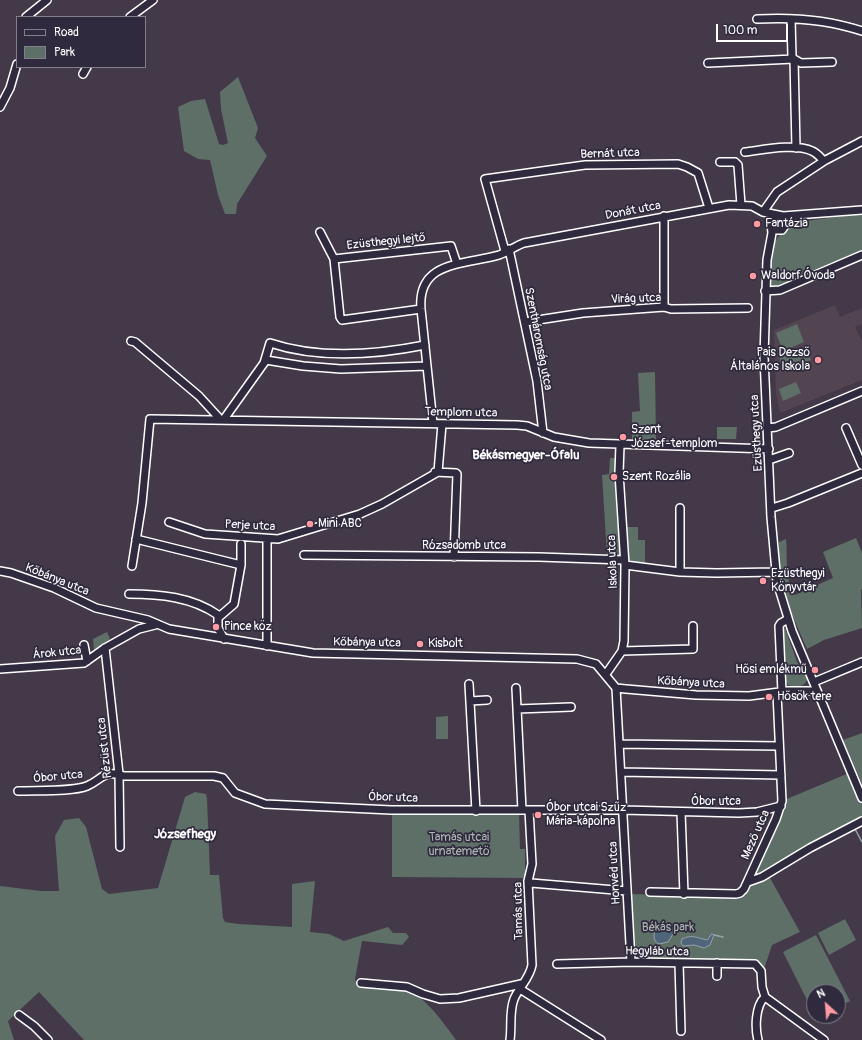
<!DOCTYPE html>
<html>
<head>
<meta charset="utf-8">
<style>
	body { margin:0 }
	#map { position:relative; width:862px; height:1040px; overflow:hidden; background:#443948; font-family:Pangolin,sans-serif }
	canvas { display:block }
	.legend { position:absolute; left:16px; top:16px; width:130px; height:52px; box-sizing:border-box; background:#2f2a3d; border:1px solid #827f8b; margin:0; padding:5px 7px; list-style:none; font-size:12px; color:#fff }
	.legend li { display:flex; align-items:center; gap:8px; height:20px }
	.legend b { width:20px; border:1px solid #827f8b }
	.north { position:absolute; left:806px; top:984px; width:40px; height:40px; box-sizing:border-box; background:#2f2a3d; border:1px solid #827f8b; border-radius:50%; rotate:334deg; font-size:11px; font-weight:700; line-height:16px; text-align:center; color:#fff }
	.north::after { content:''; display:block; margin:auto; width:14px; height:18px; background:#ff9aa2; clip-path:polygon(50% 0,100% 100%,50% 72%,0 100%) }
	.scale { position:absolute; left:716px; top:24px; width:72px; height:18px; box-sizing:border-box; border:2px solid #fff; border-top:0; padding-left:5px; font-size:12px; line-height:14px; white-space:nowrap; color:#fff; -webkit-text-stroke:3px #2f2a3d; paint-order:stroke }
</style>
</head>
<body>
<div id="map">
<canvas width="862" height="1040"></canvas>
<ul class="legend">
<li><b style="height:5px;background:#2f2a3d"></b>Road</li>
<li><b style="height:11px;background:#5e6f67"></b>Park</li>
</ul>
<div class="north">N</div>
<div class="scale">100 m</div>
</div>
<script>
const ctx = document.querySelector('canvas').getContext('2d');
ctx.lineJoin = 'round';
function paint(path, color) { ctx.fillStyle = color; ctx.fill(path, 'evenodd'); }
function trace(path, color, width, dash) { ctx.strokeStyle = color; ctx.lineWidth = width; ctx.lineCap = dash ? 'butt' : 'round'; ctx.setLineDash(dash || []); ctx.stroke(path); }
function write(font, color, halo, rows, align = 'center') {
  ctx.font = font + ' Pangolin,sans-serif'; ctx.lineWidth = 3.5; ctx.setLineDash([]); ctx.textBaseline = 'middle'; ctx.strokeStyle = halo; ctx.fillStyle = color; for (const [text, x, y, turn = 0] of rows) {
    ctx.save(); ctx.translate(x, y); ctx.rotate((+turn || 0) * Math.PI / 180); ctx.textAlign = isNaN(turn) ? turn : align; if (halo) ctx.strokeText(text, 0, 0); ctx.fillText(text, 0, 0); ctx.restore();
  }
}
paint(new Path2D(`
	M835 305 840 317 862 308V324L855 327 862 341V380L780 413 776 394 774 330Z`), '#524450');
paint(new Path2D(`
	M238 77 258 128 255 138 267 156 237 204 236 214H225L218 195 210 160 198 159 184 151 178 107 191 101 205 99 219 144 223 145 228 143 221 109 220 92Z
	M862 213V251L788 280V283L776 288 771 286 770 260 774 243 779 236 793 223Z
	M797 324 804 342 783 351 776 333Z
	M806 346 811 360 784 371 779 357Z
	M655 372 656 441H632V412L640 411 638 373Z
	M796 382 801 393 783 401 779 389Z
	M717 427H737L736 439H717Z
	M610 458H616V478L622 556 607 555 602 475 609 474Z
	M626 527H638V540H645V564L628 561Z
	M856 538 862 553V589L861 590 862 628 824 640 807 649 789 608 779 570V542L786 539C788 558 784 579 795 595L833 578 823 552Z
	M785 628 797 662 808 677 806 682C800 690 788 688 783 680L781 629Z
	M107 632 110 639 94 650 93 639Z
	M448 716V739H436V717Z
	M862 733V784L843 740Z
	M849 773 862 798V821L748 882 782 801Z
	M195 792 206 794 207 799 210 875H219L223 918 225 922 238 924 292 927V884L315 881 310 932 329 934 344 941 388 927 393 933H406L409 937 402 945 362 941 355 979 357 986 408 990C429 1001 442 1021 456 1040H84L39 992 8 1021 14 1040H0V886L41 891H59L55 836 64 820 79 818 86 827 102 889 109 894 158 888 185 797Z
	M519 813 520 849H525V878L392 877V814Z
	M769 876 800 932 772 945 764 969 758 963 643 959 633 946 631 894 740 897 750 886Z
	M845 919 856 940 829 955 818 933Z
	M816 935 850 1001 838 1007V992H814V1014L783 952Z`), '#5e6f67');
const water = new Path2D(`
	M662 927 673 929V934L668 942 659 944C653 941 653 934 656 929Z
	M712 934 714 935 710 945 704 948 694 945 683 946 681 943 682 939C692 934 697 938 707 940Z`);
paint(water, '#4e657a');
trace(water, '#95a3af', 1);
trace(new Path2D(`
	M855 829 862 842
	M714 935 723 937`), '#95a3af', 1.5);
const minor = new Path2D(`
	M26 17 47 0
	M130 17 153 0
	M757 19C792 17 829 20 862 31
	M791 19 792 57 794 59 796 148
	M708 63 794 59 801 63 832 62
	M83 74 87 67
	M0 107 10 88 17 64
	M745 152C762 150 795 143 812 151 817 153 820 157 824 161
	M720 162H735L738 165 741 205
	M763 212 777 192 824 161 862 141
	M664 216V307
	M776 216 771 222 772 233 767 260 764 357 771 517 777 582 792 631 862 798
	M772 225 777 230H782L786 224 799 217
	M320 232 334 259 451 246 457 264
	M509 249 537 381 543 433
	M505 251 485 179 585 165 678 164 687 167 698 173 709 208
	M334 259 340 317 342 320 421 309
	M765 291 780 290 862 255
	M525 322 583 313 664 307 671 309 748 308
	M131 341 135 342 199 396 220 419
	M266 360 303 366 341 369 427 366
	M224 419 264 363 270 343C318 359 375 355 425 345
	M433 423 421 309C417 260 465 265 499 255 508 252 515 246 524 243L729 205 752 206 763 212 783 216 862 210
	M768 428 776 427 862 391
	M846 428 862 465
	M769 460 789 453
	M435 472 456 473 457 474 454 557
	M772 508 788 503 862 473
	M169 522 205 534 278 539 360 514 382 504 438 472 442 424
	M136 539 241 565
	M267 539V646
	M304 555 539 557 624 560
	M625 565 680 572 717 573 775 572
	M132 566 142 503 150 419 517 425 527 426 554 437 589 443 769 449
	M0 571 11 573 54 588 96 608 148 620 169 629 313 653 577 659 596 664 616 688 626 689 696 695 749 696 787 691H817
	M680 572V508
	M129 594C160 594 192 597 218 615V628L224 639
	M219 617 234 604 241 565V544
	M84 645 87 661
	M105 648 119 774 120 847
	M622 651 693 649V626
	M0 669 84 663 105 648 139 629 155 625
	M606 674 622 651 624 641 625 565 619 473 620 445
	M814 682 862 662
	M469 684 476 811
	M516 688 522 810
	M616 688 631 962
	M782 692 779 626 781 623 788 619
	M470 701 487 700
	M517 709 571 707
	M619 744 779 746
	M621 772 781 775
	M18 791C36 790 72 792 87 786 102 780 103 769 124 776H214L223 778 235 793 265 804 391 810H623L739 813 757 812 781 806
	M681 812 684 894
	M528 881 531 883 627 891
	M748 882 762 877 810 848 862 821
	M650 892 736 894 740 893 744 889 776 819 782 801 777 693
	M679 963 681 1031
	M717 963V976
	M557 964 631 962 755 964 761 971 762 987 765 997 824 1040
	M361 983 407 987 423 994 440 999 459 998 521 984
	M520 989 601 1040
	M19 1015 34 1026 48 1040
	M510 1040C512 1026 509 1012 514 999 519 987 530 978 532 965L528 881 532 864 529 810
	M758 1040C755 1028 755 1006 765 997`);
trace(minor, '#fff', 10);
trace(minor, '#2f2a3d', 7);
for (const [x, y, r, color] of [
	[757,224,4,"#ff9aa2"],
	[753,276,4,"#ff9aa2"],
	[818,360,4,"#ff9aa2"],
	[623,437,4,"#ff9aa2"],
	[614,477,4,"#ff9aa2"],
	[310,524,4,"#ff9aa2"],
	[763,581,4,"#ff9aa2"],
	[216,627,4,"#ff9aa2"],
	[420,644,4,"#ff9aa2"],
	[815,670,4,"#ff9aa2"],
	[769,697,4,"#ff9aa2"],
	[538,815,4,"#ff9aa2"]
]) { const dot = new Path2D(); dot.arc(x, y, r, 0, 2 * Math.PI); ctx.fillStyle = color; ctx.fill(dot); trace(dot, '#2f2a3d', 1.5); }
write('12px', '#fff', '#2f2a3d', [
	["Bernát utca",610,154,-2],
	["Donát utca",633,211,-11],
	["Ezüsthegyi lejtő",386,242,-6],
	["Virág utca",636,299,-2],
	["Szentháromság utca",538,339,79],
	["Templom utca",461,413,1],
	["Ezüsthegy utca",757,433,-93],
	["Perje utca",250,526,3],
	["Rózsadomb utca",464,546],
	["Iskola utca",613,562,-92],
	["Kőbánya utca",57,580,22],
	["Kőbánya utca",367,643,1],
	["Árok utca",57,653,-6],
	["Kőbánya utca",691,683,3],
	["Rézüst utca",105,748,-96],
	["Óbor utca",58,777,-5],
	["Óbor utca",393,798,2],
	["Óbor utca",716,802],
	["Mező utca",756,835,-66],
	["Honvéd utca",615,873,-93],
	["Tamás utca",519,911,-91],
	["Hegyláb utca",657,952,1]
]);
write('12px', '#fff', '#2f2a3d', [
	["Fantázia",765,224],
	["Waldorf Óvoda",761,276],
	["Pais Dezső",810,353,"right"],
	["Általános Iskola",810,367,"right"],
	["Szent",631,430],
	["József-templom",631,444],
	["Szent Rozália",622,477],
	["Mini ABC",318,524],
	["Ezüsthegyi",771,574],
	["Könyvtár",771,588],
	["Pince köz",224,627],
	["Kisbolt",428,644],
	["Hősi emlékmű",807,670,"right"],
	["Hősök tere",777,697],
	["Óbor utcai Szűz",546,808],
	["Mária-kápolna",546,822]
], 'left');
write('12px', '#aeb7b3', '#2f2a3d', [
	["Tamás utcai",459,838],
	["urnatemető",459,852],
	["Békás park",668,928]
]);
write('bold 13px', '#fff', '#2f2a3d', [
	["Békásmegyer-Ófalu",526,456],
	["Józsefhegy",185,835]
]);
</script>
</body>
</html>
